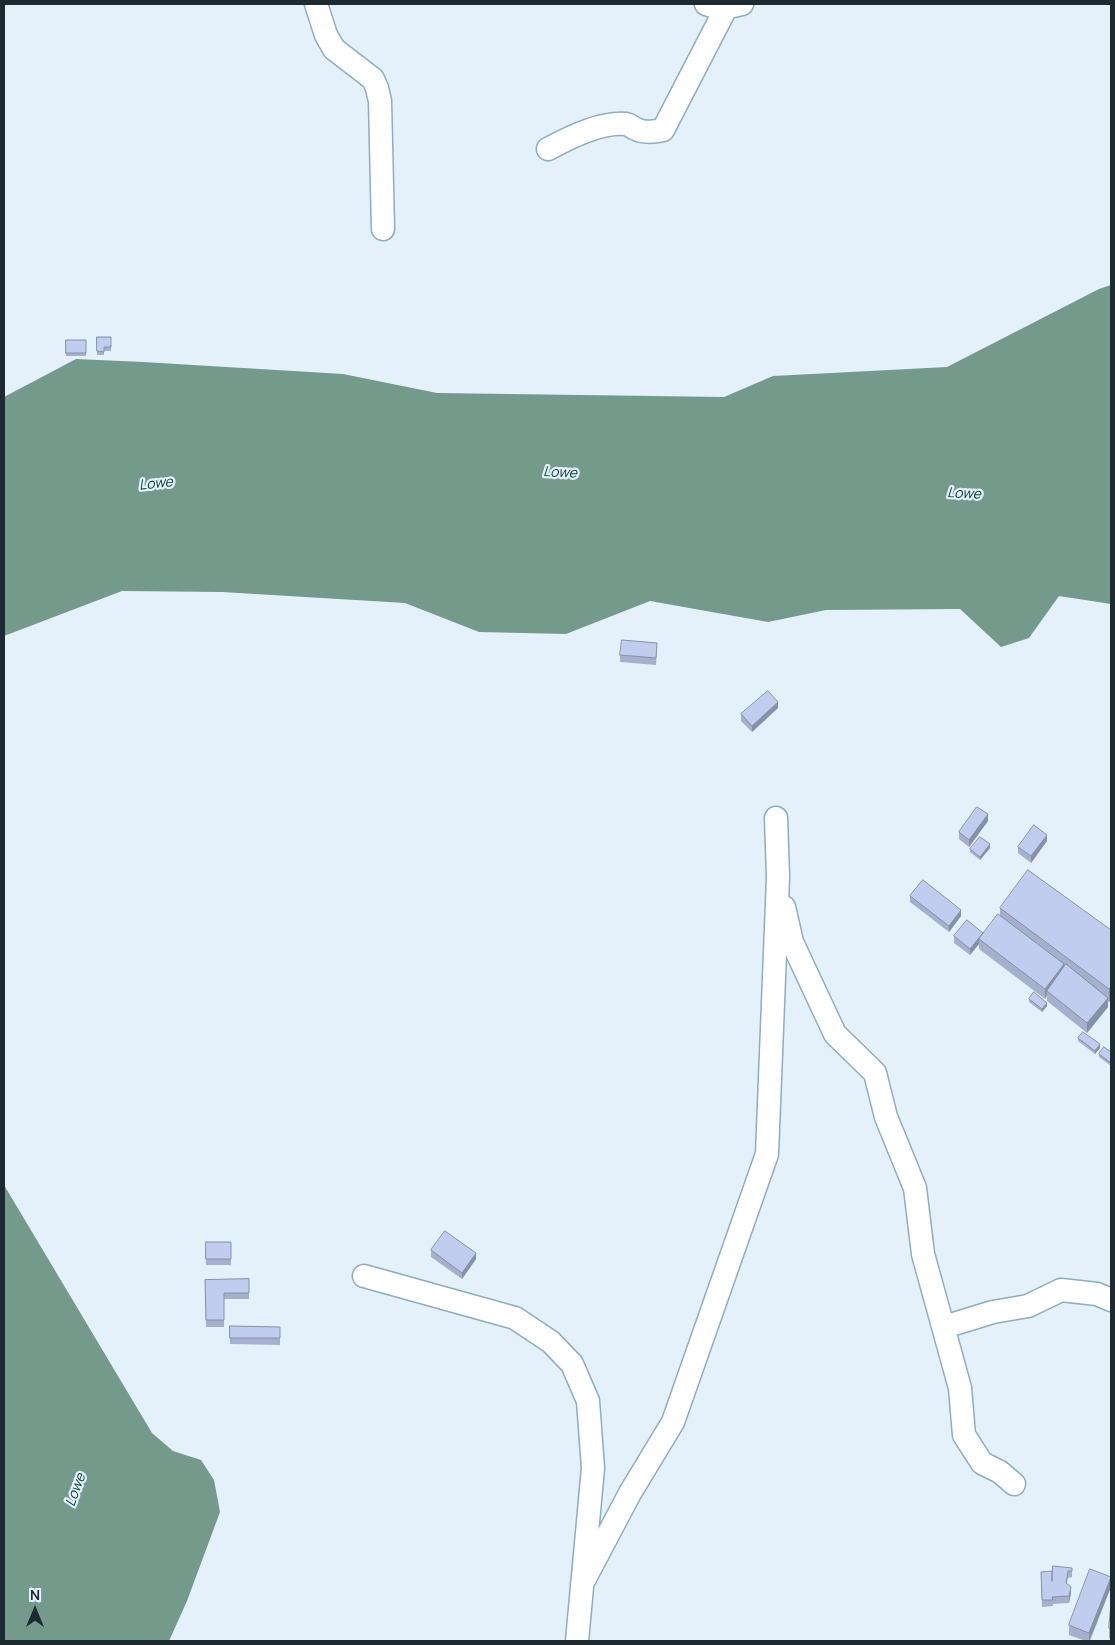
<!DOCTYPE html>
<html>
<head>
<meta charset="utf-8">
<style>
	body { margin:0 }
	#map { position:relative; width:1115px; height:1645px; overflow:hidden; background:#e4f1fa; font-family:Manrope,sans-serif }
	canvas { display:block }
	.frame { position:absolute; inset:0; border:5px solid #1d2a32; pointer-events:none }
	.north { position:absolute; left:10px; top:1585px; width:50px; height:50px; -webkit-text-stroke:4px #e4f1fa; paint-order:stroke; rotate:0deg; font-size:14px; font-weight:700; line-height:20px; text-align:center; color:#1d2a32 }
	.north::after { content:''; display:block; margin:auto; width:18px; height:22px; background:#1d2a32; clip-path:polygon(50% 0,100% 100%,50% 72%,0 100%) }
</style>
</head>
<body>
<div id="map">
<canvas width="1115" height="1645"></canvas>
<div class="frame"></div>
<div class="north">N</div>
</div>
<script>
const ctx = document.querySelector('canvas').getContext('2d');
ctx.lineJoin = 'round';
function paint(path, color) { ctx.fillStyle = color; ctx.fill(path, 'evenodd'); }
function trace(path, color, width, dash) { ctx.strokeStyle = color; ctx.lineWidth = width; ctx.lineCap = dash ? 'butt' : 'round'; ctx.setLineDash(dash || []); ctx.stroke(path); }
function write(font, color, halo, rows, align = 'center') {
  ctx.font = font + ' Manrope,sans-serif'; ctx.lineWidth = 4.5; ctx.setLineDash([]); ctx.textBaseline = 'middle'; ctx.strokeStyle = halo; ctx.fillStyle = color; for (const [text, x, y, turn = 0] of rows) {
    ctx.save(); ctx.translate(x, y); ctx.rotate((+turn || 0) * Math.PI / 180); ctx.textAlign = isNaN(turn) ? turn : align; if (halo) ctx.strokeText(text, 0, 0); ctx.fillText(text, 0, 0); ctx.restore();
  }
}
paint(new Path2D(`
	M1111 285V604L1059 596 1029 638 1001 647 960 609 826 610 768 622 650 601 566 634 479 632 405 603 222 592 122 591 4 636V397L76 359 143 362 343 374 437 393 724 397 773 376 947 367 1099 289Z
	M4 1185 152 1433 173 1451 201 1460 214 1480 220 1512 187 1601 169 1641H4Z`), '#739a8b');
const minor = new Path2D(`
	M316 4 326 35 334 49 373 79 377 88 380 101 383 229
	M706 4C719 9 728 8 742 4
	M548 149C568 138 602 121 626 124 631 125 631 127 636 129 643 133 655 132 663 130L726 8
	M784 907 792 942 835 1034 875 1073 886 1117 915 1188 923 1254 960 1388 964 1435 982 1463 1000 1472 1014 1484
	M364 1276 515 1318 551 1342 572 1364 588 1401 593 1468 577 1641
	M944 1327 993 1312 1028 1306 1061 1290 1097 1294 1111 1300
	M582 1584 630 1493 673 1422 767 1154 778 877 776 818`);
trace(minor, '#8dadc1', 25);
trace(minor, '#fff', 22);
paint(new Path2D(`
	M97 337H111V351H104V355H97Z
	M66 340H86V356H66Z
	M657 650 656 665 620 662V655Z
	M778 708 752 732 741 721V714Z
	M988 821 969 847 959 839V832Z
	M1047 841 1031 863 1018 853V847Z
	M990 848 980 860 970 852V849Z
	M910 896 961 916 949 932 910 902Z
	M1000 908 1111 930V999L1109 1002H1108V1007L1087 1033 1047 1001V995L1045 999 979 949V944L970 955 954 943V936L983 935 1000 916Z
	M1029 999 1047 1006 1042 1012 1029 1002Z
	M1078 1038 1100 1048 1095 1054 1078 1041Z
	M1111 1052V1066L1099 1057V1054Z
	M206 1242H231V1265H206Z
	M431 1250 476 1259 462 1279 431 1257Z
	M249 1279V1299H224V1327H206L205 1280Z
	M230 1326 280 1327V1345L230 1344Z
	M1072 1568V1577L1068 1578 1067 1583 1071 1593 1069 1603 1053 1604V1606L1042 1607 1041 1572 1052 1581Z
	M1111 1587 1090 1641H1086L1069 1635V1625Z
	M1111 1605V1638H1109V1628Z`), '#a6b0cd');
paint(new Path2D(`
	M778 702V708L752 732V726Z
	M988 814V821L969 847V840Z
	M1047 835V841L1031 863V856Z
	M990 844V848L980 860V857Z
	M961 910V916L949 932V926Z
	M983 933V939H979V944L970 955V949Z
	M1064 964V974L1047 991V995L1045 999V989Z
	M1111 986V999L1109 1002V989Z
	M1108 998V1007L1087 1033V1023Z
	M1047 1003V1006L1042 1012V1009Z
	M1100 1044V1048L1095 1054V1051Z
	M476 1253V1259L462 1279V1273Z
	M1111 1577V1587L1089 1641V1633Z
	M1071 1587V1593L1069 1603V1596Z`), '#8790a7');
const building = new Path2D(`
	M97 337H111V347H104V352L97 351Z
	M66 340H86V353H66Z
	M622 640 657 643 656 658 620 655Z
	M768 691 778 702 752 726 741 714Z
	M977 807 988 814 969 840 959 832Z
	M1034 825 1047 835 1031 856 1018 847Z
	M980 837 990 844 980 857 970 849Z
	M1028 870 1111 930V986L1109 989 1000 908Z
	M923 880 961 910 949 926 910 896Z
	M998 914 1064 964 1045 989 979 939Z
	M967 920 983 933 970 949 954 936Z
	M1066 964 1108 998 1087 1023 1047 991Z
	M1034 992 1047 1003 1042 1009 1029 999Z
	M1083 1032 1100 1044 1095 1051 1078 1038Z
	M1104 1047 1111 1052V1063L1099 1054Z
	M445 1231 476 1253 462 1273 431 1250Z
	M206 1242H231V1259H206Z
	M249 1279V1293H224V1320H206L205 1280Z
	M230 1326 280 1327V1338H230Z
	M1053 1566 1072 1568V1571H1068L1066 1583 1071 1587 1069 1596 1052 1597 1053 1600H1042L1041 1572 1052 1571V1581Z
	M1090 1569 1111 1577 1089 1633 1069 1625Z
	M1111 1605V1629L1109 1628Z`);
paint(building, '#c1cdee');
trace(building, '#8790a7', 1);
write('italic 14px', '#094233', '#e4f1fa', [
	["Lowe",560,473,3],
	["Lowe",156,484,-6],
	["Lowe",964,494,3],
	["Lowe",76,1490,-70]
]);
</script>
</body>
</html>
